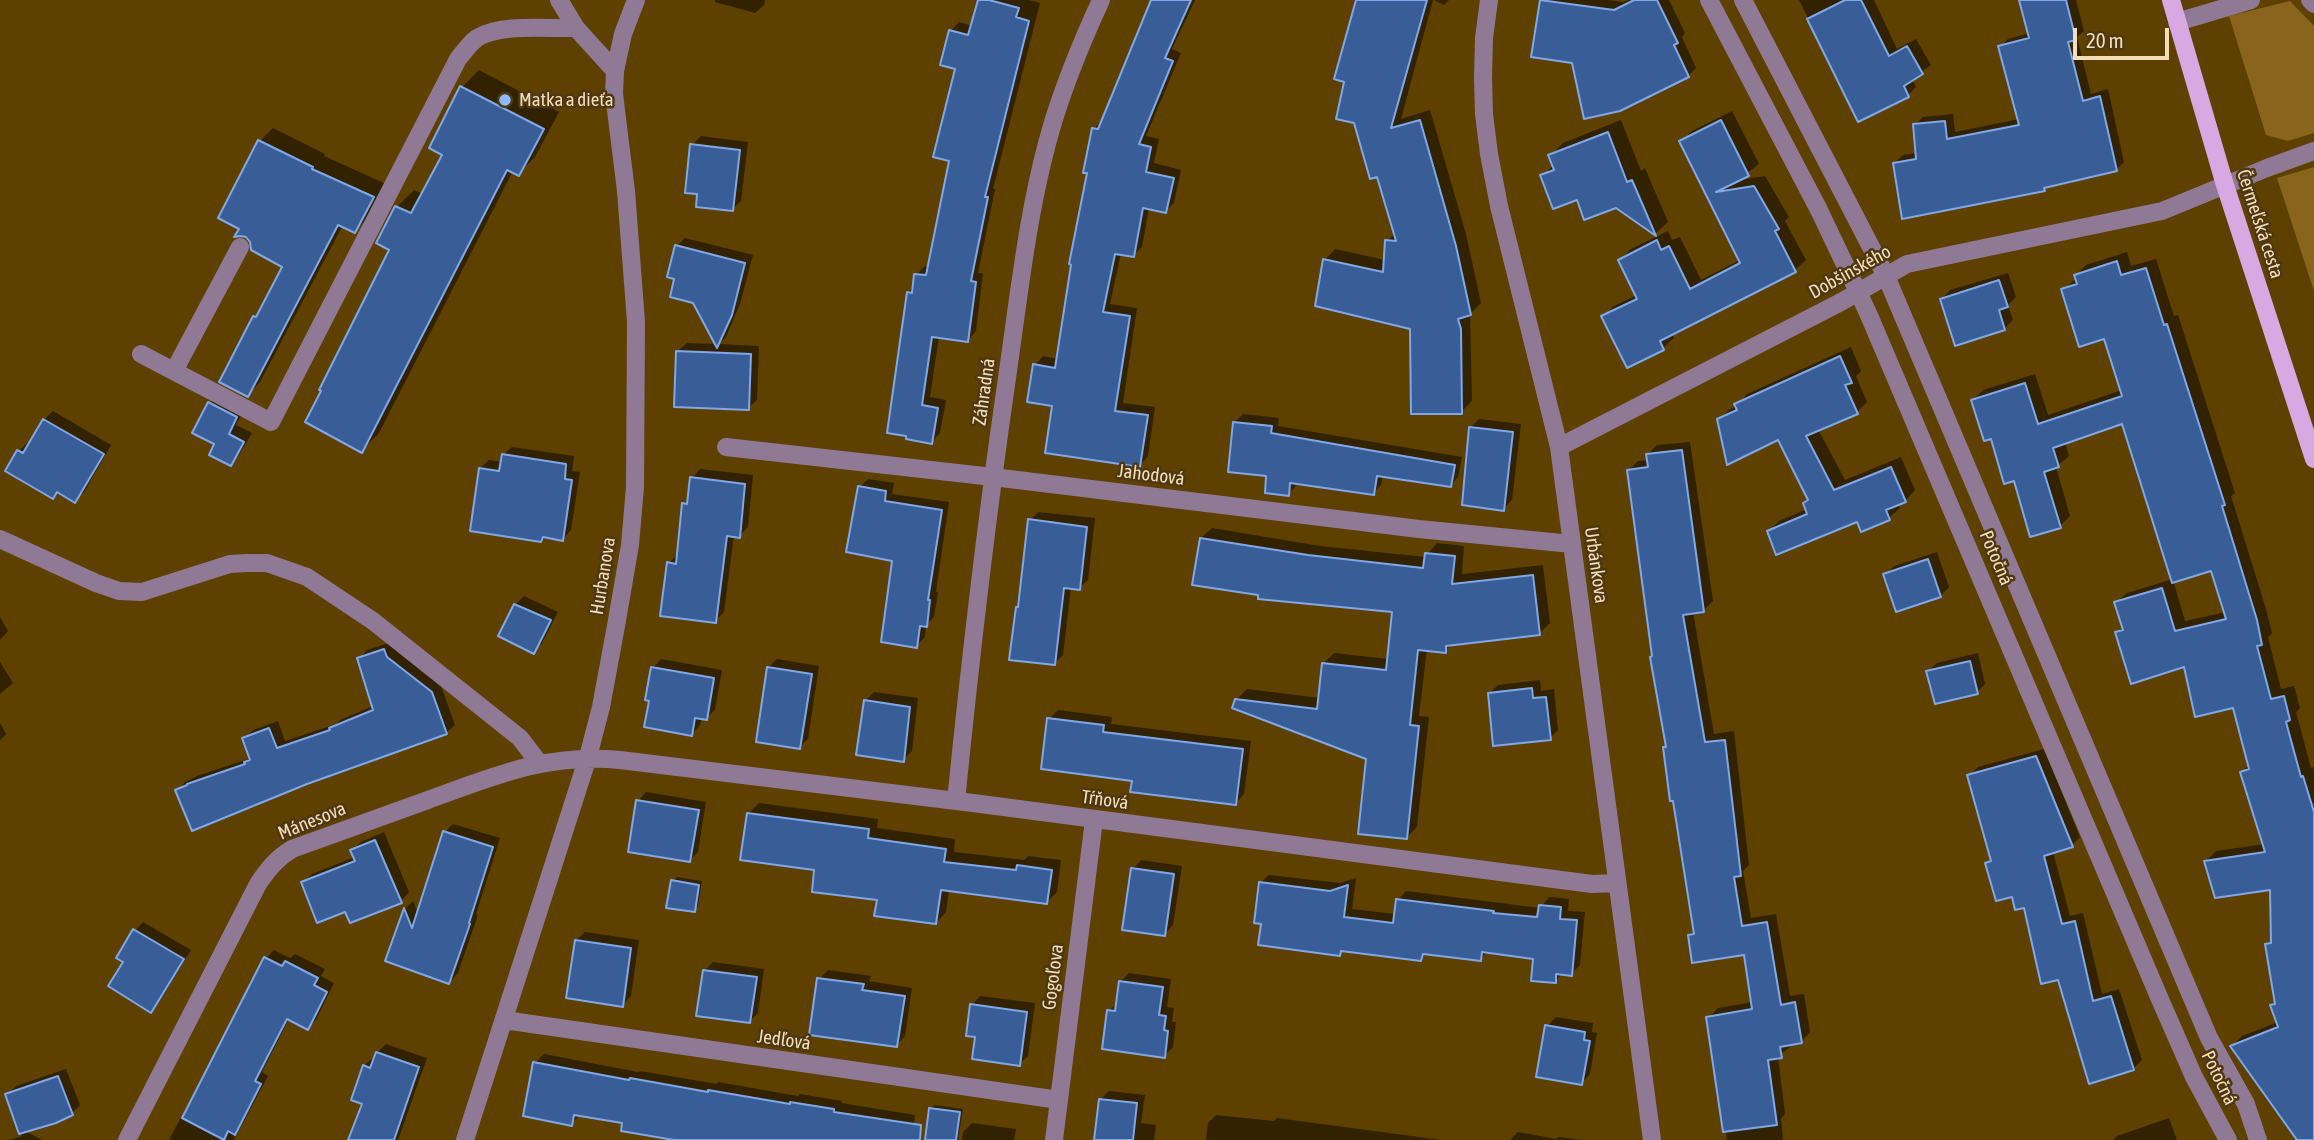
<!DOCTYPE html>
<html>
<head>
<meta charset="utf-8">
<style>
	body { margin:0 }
	#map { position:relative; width:2314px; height:1140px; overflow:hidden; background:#5e4000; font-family:"Asap Condensed",sans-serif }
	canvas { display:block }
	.scale { position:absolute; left:2073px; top:28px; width:96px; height:32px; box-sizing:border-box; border:4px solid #f3ddbb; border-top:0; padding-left:9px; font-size:21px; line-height:24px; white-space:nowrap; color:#f3ddbb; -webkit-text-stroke:5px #4d3811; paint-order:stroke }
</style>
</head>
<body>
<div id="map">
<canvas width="2314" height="1140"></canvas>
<div class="scale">20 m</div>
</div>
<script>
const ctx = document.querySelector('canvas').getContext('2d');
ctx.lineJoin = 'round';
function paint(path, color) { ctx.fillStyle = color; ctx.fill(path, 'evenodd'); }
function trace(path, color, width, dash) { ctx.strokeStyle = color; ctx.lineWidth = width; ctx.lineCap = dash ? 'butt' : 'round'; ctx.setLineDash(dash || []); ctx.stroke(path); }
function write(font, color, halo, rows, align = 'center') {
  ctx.font = font + ' "Asap Condensed",sans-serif'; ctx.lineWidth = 5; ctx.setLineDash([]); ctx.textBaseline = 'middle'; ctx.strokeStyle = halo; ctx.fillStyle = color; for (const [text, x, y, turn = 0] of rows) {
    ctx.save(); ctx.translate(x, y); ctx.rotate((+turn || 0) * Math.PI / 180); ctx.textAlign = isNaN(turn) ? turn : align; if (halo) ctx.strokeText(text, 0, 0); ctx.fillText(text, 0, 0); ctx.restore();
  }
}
paint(new Path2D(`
	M2290 1 2314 26V133L2288 141 2266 135 2229 16Z
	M2314 167V291L2277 178Z`), '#89641c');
paint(new Path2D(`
	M715 0H765L764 5 755 13 715 2Z
	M979 0H1029L1040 3 993 189H995L978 273H983L976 331 968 340 939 336 930 397 946 400 940 433 932 442 908 438V293L914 287 916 275 925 266 929 267 951 160 958 68 951 31 959 22 973 26Z
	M1153 0H1195L1172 49 1181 53 1146 136 1159 139 1154 163 1181 170 1174 203 1166 211 1149 208 1142 247 1133 256 1121 253 1110 304 1137 308 1123 403 1155 407 1148 456 1140 465 1054 405 1035 365 1043 356 1058 359 1094 129 1102 120Z
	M1358 0H1433L1401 119 1430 110 1466 234 1481 303 1470 314 1472 401 1461 412 1412 328 1325 260 1335 249 1385 260 1387 241 1396 232Z
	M1434 0H1449L1444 5Z
	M1541 0H1608L1623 2 1628 0H1669L1685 33 1682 37 1696 68 1688 76 1533 56Z
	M1799 0H1874L1897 49 1916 39 1931 65 1912 79 1916 87 1908 95 1859 119Z
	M2021 0H2076L2084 31 2077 37 2091 94 2108 89 2124 162 2116 170 2048 185 2044 190 1894 163 1903 155 1917 153 1915 125 1923 117 1953 114 1955 132 2019 119 2000 47 2008 39 2030 33Z
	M479 70 559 112 535 157 518 174 513 171 379 433 362 450 397 207 414 190 423 194 444 154 431 147 462 87Z
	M1732 111 1759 164 1738 180 1765 176 1789 217 1785 221 1806 260 1795 270 1672 333 1674 338 1663 348 1628 365 1603 317 1614 306 1637 295 1620 260 1631 249 1668 231 1672 240 1680 237 1701 280 1740 260 1681 141 1692 131Z
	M1621 120 1641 171 1645 168 1668 222 1655 234 1616 206 1578 198 1542 176 1554 165 1550 156 1563 143Z
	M273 128 325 154 324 156 386 184 368 218 355 231 343 225 260 382 248 395 255 317 261 310 285 266 252 241 241 228 260 141Z
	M701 136 748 142 741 201 732 209 699 192 692 145Z
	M685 238 753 255 740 304 726 337 719 344 759 346 757 400 748 408 678 351 687 343 717 344 694 302 676 278 677 246Z
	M2127 252 2131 266 2156 259 2174 316 2178 315 2235 493 2231 496 2266 609 2272 633 2268 637 2281 689 2294 686 2300 708 2296 712 2311 768 2313 767 2314 771V1140H2299L2232 1046 2242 1036 2278 1022 2272 1006 2276 1002 2267 945 2273 939 2272 888 2206 861 2216 851 2265 844 2242 772 2249 764 2234 706 2185 665 2117 633 2124 626 2116 603 2127 593 2173 579 2123 421 2065 442 2069 456 2056 467 2070 516 2060 526 2015 479 1973 400 1983 390 2035 374 2048 415 2122 390 2105 337 2063 290 2077 278 2076 275 2086 265ZM2212 568 2226 612 2185 621 2173 580Z
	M2008 273 2016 297 2008 305 2013 320 2004 329 1942 299 1950 290Z
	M1851 347 1861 371 1856 376 1867 402 1857 412 1818 429 1845 480 1901 457 1915 490 1905 501 1898 504 1900 508 1889 518 1769 531 1779 521 1807 509 1805 503 1810 498 1779 438 1719 420 1730 409 1737 406 1747 394Z
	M218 395 245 408 236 425 252 433 239 455 231 464 217 444 210 403Z
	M53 411 111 445 84 492 75 500 59 491 53 496 19 451 27 443 30 444 44 420Z
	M1243 414 1279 418 1278 426 1462 457 1458 477 1451 485 1383 476 1381 485 1373 493 1297 482 1296 486 1288 494 1268 474 1235 422Z
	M1479 419 1521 424 1512 500 1503 509 1470 428Z
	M1690 442 1713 601 1704 610 1693 612 1714 734 1734 731 1749 865 1743 871 1751 918 1776 914 1790 996 1804 994 1810 1032 1801 1042 1790 1044V1047L1778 1056 1785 1114 1781 1119 1783 1140H1727L1708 1018 1718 1008 1753 1002 1745 953 1690 935 1695 930 1654 656 1629 470 1638 461 1649 460 1648 454 1657 445Z
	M512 447 574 456 572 471 580 472 571 530 563 539 545 536 541 540 480 468 489 460 502 462 503 455Z
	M700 469 753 475 748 527 739 536 734 535 724 612 715 621 669 563 678 554 684 504 689 499 692 478Z
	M868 479 894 483 892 494 949 502 936 592H938L934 617 926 625 925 637 916 646 894 559 860 487Z
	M1038 512 1095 518 1088 580 1079 588 1071 587 1063 655 1055 663 1020 605 1030 520Z
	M1212 528 1320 546 1426 557 1427 554 1437 543 1464 546 1462 574 1543 565 1550 623 1539 634 1452 644 1445 651 1427 649 1419 716 1429 717 1417 827 1406 838 1368 758 1236 700 1247 689 1320 698 1323 664 1334 653 1389 659 1393 611 1260 594 1201 538Z
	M1937 552 1949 587 1940 596 1885 575 1894 566Z
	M524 596 558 612 542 643 534 652 515 605Z
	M0 617 8 631 0 640Z
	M392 642 440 683 455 725 446 733 177 791 185 782 197 776 251 758 244 739 253 730 278 721 285 741 336 724 340 720 373 706 359 659 367 650Z
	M1978 653 1985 684 1977 692 1928 671 1937 663Z
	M661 659 722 670 715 710 706 718H702L700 725 692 734 651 700 653 668Z
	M777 659 819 666 808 739 799 747 769 667Z
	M0 662 13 683 0 694Z
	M1540 680 1541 691 1554 689 1558 730 1550 738 1490 693 1498 685Z
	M874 692 918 698 912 751 903 760 865 701Z
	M1058 710 1112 717 1111 724 1251 741 1244 794 1236 803 1134 780 1049 719Z
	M0 723 6 734 0 740Z
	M2044 749 2080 837 2072 845 2053 852 2070 916 2083 913 2102 994 2119 989 2142 1060 2133 1069 2059 978 2026 906 2013 894 1987 863 1992 858 1969 776 1978 767Z
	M646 792 706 802 698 852 690 860 638 801Z
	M759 803 878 819 877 828 955 839 954 852 1024 860 1028 856 1061 860 1057 892 1047 902 949 890 946 912 936 923 816 869 748 814Z
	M453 824 500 838 476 914 478 915 458 973 449 982 387 960 405 909 413 901 419 915 445 832Z
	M384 832 409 892 401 901 346 910 303 882 312 874 355 857 352 850 361 842Z
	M1141 860 1182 866 1173 925 1165 934 1133 869Z
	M1269 875 1340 883 1356 878 1352 909 1396 914 1398 900 1406 891 1540 908 1549 897 1569 899 1568 911 1585 912 1580 965 1571 974 1563 973 1555 981 1535 958 1488 951 1480 959 1427 953 1421 959 1344 950 1339 954 1263 923 1260 883Z
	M677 877 702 881 698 906 694 910 673 881Z
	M143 922 191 950 159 1002 151 1010 125 961 135 931Z
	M585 932 639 940 631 996 622 1005 576 940Z
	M274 950 290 958 295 954 325 969 321 976 334 983 316 1020 307 1028 289 1019 262 1072 268 1076 234 1140H169L180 1119 187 1113 266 958Z
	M713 962 764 969 758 1013 750 1021 704 971Z
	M828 970 871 976 869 981 912 988 905 1036 897 1045 819 979Z
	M1129 973 1171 979 1167 1007 1174 1008 1172 1022H1176L1173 1047 1164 1056 1109 1011 1118 1002 1120 982Z
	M980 996 1035 1003 1028 1056 1019 1064 972 1005Z
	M1556 1017 1593 1023 1592 1032 1597 1033 1590 1074 1582 1083 1547 1026Z
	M386 1044 427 1058 398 1140H350L364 1103V1066L373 1058 375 1059 377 1053Z
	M544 1054 638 1072 640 1071 717 1084 718 1082 798 1096 800 1094 842 1101 841 1103 915 1115 912 1140H684L624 1122 581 1114 571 1124 535 1063Z
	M66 1069 80 1105 72 1113 25 1131 42 1140H10L22 1136 7 1095 16 1086Z
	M1109 1091 1145 1095 1141 1123 1156 1125 1154 1140H1096L1101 1099Z
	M935 1105 963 1109 958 1140H927L931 1108Z
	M1216 1115 1274 1121 1277 1118 1441 1140H1206L1208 1123Z
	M2169 1118 2177 1140H2113L2117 1136Z
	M972 1123 1016 1129 1014 1140H962L963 1132Z
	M1518 1132 1556 1139 1558 1137 1584 1140H1510Z`), '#0007');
const building = new Path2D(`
	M978 0H989L1019 8 1016 17 1029 21 985 197H988L971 281 976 282 968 342 932 337 922 405 938 408 932 444 906 439V436L887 433 907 292 912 293 914 274 926 275 949 161 933 157 955 69 940 65 949 30 968 35Z
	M1151 0H1191L1165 58 1173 61 1139 144 1151 147 1146 172 1174 178 1166 213 1143 208 1134 257 1115 254 1103 312 1130 316 1115 411 1148 415 1140 467 1045 453 1052 406 1027 402 1033 364 1055 368 1071 265 1069 264 1087 173H1083L1092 128 1098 129Z
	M1356 0H1427L1391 128 1420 120 1456 246 1471 315 1458 319 1461 329 1462 414H1411L1410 329 1315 306 1323 259 1383 272 1385 240 1396 241 1377 177 1370 179 1354 123 1336 119 1344 82 1334 79Z
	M1540 0 1614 10 1634 0H1657L1678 43 1674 45 1689 77 1620 111 1584 119 1572 63 1531 57Z
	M1845 0H1861L1889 56 1907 46 1923 74 1904 86 1909 97 1858 122 1807 19Z
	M2019 0H2066L2076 40 2068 42 2083 101 2100 96 2117 171 2044 188 2045 191 1902 219 1893 163 1916 159 1913 124 1945 121 1947 139 2019 125 1998 46 2029 38Z
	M460 86 544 129 519 176 507 170 362 453 305 422 321 391 319 390 389 250 376 243 395 206 411 213 442 155 429 148Z
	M1721 120 1749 176 1716 192 1754 186 1779 229 1775 231 1796 272 1660 341 1664 350 1627 368 1601 316 1637 299 1618 260 1657 240 1661 250 1669 246 1690 289 1740 263 1679 141Z
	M1608 132 1627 182 1632 180 1656 236 1616 208 1584 220 1577 200 1553 209 1540 175 1554 170 1548 155Z
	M258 140 313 167 312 169 374 197 355 233 338 225 248 397 219 382 253 316 256 317 282 267 251 250 250 242 246 237 240 236 234 237 239 229 218 218Z
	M690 144 740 150 733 211 696 207 697 194 685 193Z
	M675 245 745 263 732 315 717 348 693 303 670 297 674 279 667 277Z
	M2117 261 2121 275 2146 268 2164 325 2167 324 2225 505 2222 506 2257 620 2262 645 2257 646 2271 699 2284 696 2290 720 2286 722 2301 777 2303 776 2314 812V1140H2297L2230 1046 2278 1027 2270 1005 2275 1004 2265 944 2271 943 2270 890 2215 898 2204 861 2265 852 2240 772 2249 769 2233 708 2195 717 2184 667 2131 684 2115 632 2123 630 2114 602 2162 588 2175 631 2226 619 2211 571 2172 583 2122 424 2053 448 2059 467 2044 472 2061 528 2030 537 2014 481 2004 484 1991 439 1984 441 1971 400 2025 383 2038 424 2122 396 2104 339 2079 347 2061 289 2077 284 2074 275Z
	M1999 280 2008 307 1999 310 2005 330 1955 346 1940 299Z
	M676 351 751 354 749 410 674 407Z
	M1840 356 1852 383 1845 385 1858 414 1806 436 1834 490 1891 467 1906 502 1886 510 1890 520 1861 532 1857 522 1776 555 1767 531 1807 514 1803 503 1808 500 1778 440 1727 465 1717 419 1737 410 1734 404Z
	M208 402 237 417 229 434 244 442 231 466 209 455 214 444 192 433Z
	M43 419 104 454 75 503 57 492 53 499 5 471 17 450 23 453Z
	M1233 422 1272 426 1271 433 1455 465 1451 487 1377 476 1374 495 1290 483 1289 496 1265 493 1266 476 1228 472Z
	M1469 427 1513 432 1504 511 1462 505Z
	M1682 450 1704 612 1683 615 1705 742 1725 740 1741 876 1734 877 1742 926 1767 922 1781 1005 1795 1002 1802 1043 1780 1047 1782 1058 1768 1060 1777 1125 1723 1132 1706 1017 1752 1009 1744 955 1692 963 1688 935 1694 934 1673 801H1670L1663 747H1666L1650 657 1652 656 1627 470 1648 467 1646 454Z
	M502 454 566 464 565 479 572 480 563 541 543 537 541 542 470 531 479 468 499 471Z
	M690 477 745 484 740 538 727 536 716 623 660 616 667 562 676 564 682 503 687 504Z
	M858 486 886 491 885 501 942 510 928 600H930L927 627 920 626 917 648 881 642 892 561 846 552Z
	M1028 519 1087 527 1080 590 1064 588 1055 665 1009 660 1016 607H1018Z
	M1200 538 1308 555 1423 568 1425 553 1455 556 1452 584 1533 575 1540 635 1446 646V653L1418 650 1410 725 1419 726 1407 839 1358 834 1366 759 1232 708 1235 699 1317 709 1322 663 1386 670 1392 612 1258 599V595L1192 585Z
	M1928 559 1941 597 1896 612 1883 574Z
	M514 604 551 620 534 654 498 636Z
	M384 649 387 657 432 692 447 734 307 784 192 831 175 790 187 785V784L245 764 244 762 250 760 242 738 269 728 277 748 330 730 329 728 373 710 357 658Z
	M1970 661 1978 694 1935 704 1926 671Z
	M651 667 714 678 707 720 695 718 692 736 644 727 649 701 645 700Z
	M767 667 812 674 800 749 756 742Z
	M1532 688 1533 698 1546 697 1551 740 1493 746 1488 693Z
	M864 700 910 707 904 762 856 755Z
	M1047 718 1104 725 1103 732 1243 749 1236 805 1130 792 1132 781 1041 769Z
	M2036 756 2073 847 2044 856 2062 924 2075 921 2093 1001 2111 996 2134 1070 2089 1084 2058 980 2041 984 2024 908 2015 910 2012 897 1996 901 1985 863 1991 861 1967 775Z
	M636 800 699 810 690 862 628 852Z
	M747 813 869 829 868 838 946 849 944 862 1016 870 1017 865 1052 870 1047 904 941 890 936 924 874 916 877 900 812 892 814 870 740 860Z
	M443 831 493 847 469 923 470 924 449 984 385 961 404 908 412 928Z
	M375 840 402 903 350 923 345 912 317 923 301 882 355 861 350 850Z
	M1131 868 1174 874 1165 936 1122 930Z
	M671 880 699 885 695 912 666 908Z
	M1259 882 1330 891 1348 885 1344 917 1393 923 1396 899 1494 911 1493 913 1537 917 1539 905 1561 907 1560 919 1577 920 1572 976 1556 974V983L1531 981 1533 959 1482 952 1481 961 1423 954 1421 961 1341 951 1340 956 1258 945 1261 924 1254 923Z
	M133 929 184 959 151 1013 108 986 123 962 116 958Z
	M575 940 631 948 623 1007 566 998Z
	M264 957 282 966 285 961 318 978 314 985 327 992 308 1030 287 1019 255 1081 261 1084 235 1135 228 1131 224 1140 182 1118Z
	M703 970 757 977 750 1023 696 1016Z
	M817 978 864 984 862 990 905 996 897 1047 809 1035Z
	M1119 981 1163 987 1159 1015 1166 1016 1164 1030 1168 1031 1165 1058 1102 1049 1107 1010 1115 1011Z
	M970 1004 1027 1012 1020 1066 972 1059 975 1037 966 1036Z
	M1545 1025 1585 1032 1584 1040 1590 1041 1582 1085 1536 1077Z
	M376 1052 419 1067 394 1140H348L362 1104 351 1100 363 1065 370 1068Z
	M533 1062 629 1080 630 1078 708 1092V1090L790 1104V1102L834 1109V1112L921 1125 920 1140H674L621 1131 622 1123 574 1115 572 1126 523 1116Z
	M58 1076 73 1115 56 1123 19 1134 5 1094Z
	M1099 1099 1137 1103 1133 1140H1094Z
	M929 1108 960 1112 956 1140H925Z`);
paint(building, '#385d97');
trace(building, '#80a8e8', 2);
trace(new Path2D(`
	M559 0 576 28 615 71
	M1489 0 1484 38 1483 78 1484 114 1489 154 1499 206 1559 447 1652 1140
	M1709 0 1819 210 1868 313 2159 997 2194 1077 2228 1140
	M1743 0 1886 276 2209 1038 2246 1104 2258 1140
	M2310 0 2314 4
	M2177 22 2251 0
	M141 354 271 422 458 59C464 52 469 44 477 38 500 23 549 29 576 28
	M174 371 240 247
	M726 447 993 477 1419 529 1572 544
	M1559 447 1841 302 1907 264 2162 211 2267 168 2314 151
	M0 539 96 583 119 591 142 592 230 564 247 563H267L307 577 373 621 520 738 539 763
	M956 801C970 662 986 523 1006 385 1019 296 1028 204 1054 119 1067 78 1083 39 1101 0
	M504 1020 1059 1100
	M127 1140 258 884C268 869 277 858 292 849 337 833 383 816 428 800 494 776 547 753 620 760L973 803 1592 884 1617 883
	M465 1140 588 757 601 707 616 626 630 545 635 487 636 322 626 191 614 94 615 71 623 34 636 0
	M1054 1140 1094 820`), '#8f7995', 18);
trace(new Path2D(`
	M2171 0 2225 185 2314 459`), '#d7a8e2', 18);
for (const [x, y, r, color] of [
	[505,100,7,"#8eb9fd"]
]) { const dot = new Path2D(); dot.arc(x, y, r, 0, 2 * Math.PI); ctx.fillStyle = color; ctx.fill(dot); trace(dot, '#4d3811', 2.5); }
write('19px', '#f3ddbb', '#4d3811', [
	["Matka a dieťa",519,100]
], 'left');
write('19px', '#f3ddbb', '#4d3811', [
	["Čermeľská cesta",2260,224,72],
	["Dobšinského",1850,272,-29],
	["Záhradná",984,392,-82],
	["Jahodová",1151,475,7],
	["Potočná",1996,558,67],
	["Urbánkova",1596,565,82],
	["Hurbanova",603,576,-81],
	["Tŕňová",1105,800,8],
	["Mánesova",312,821,-22],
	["Gogoľova",1053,977,-83],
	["Jedľová",784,1040,8],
	["Potočná",2219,1078,64]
]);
</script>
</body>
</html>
